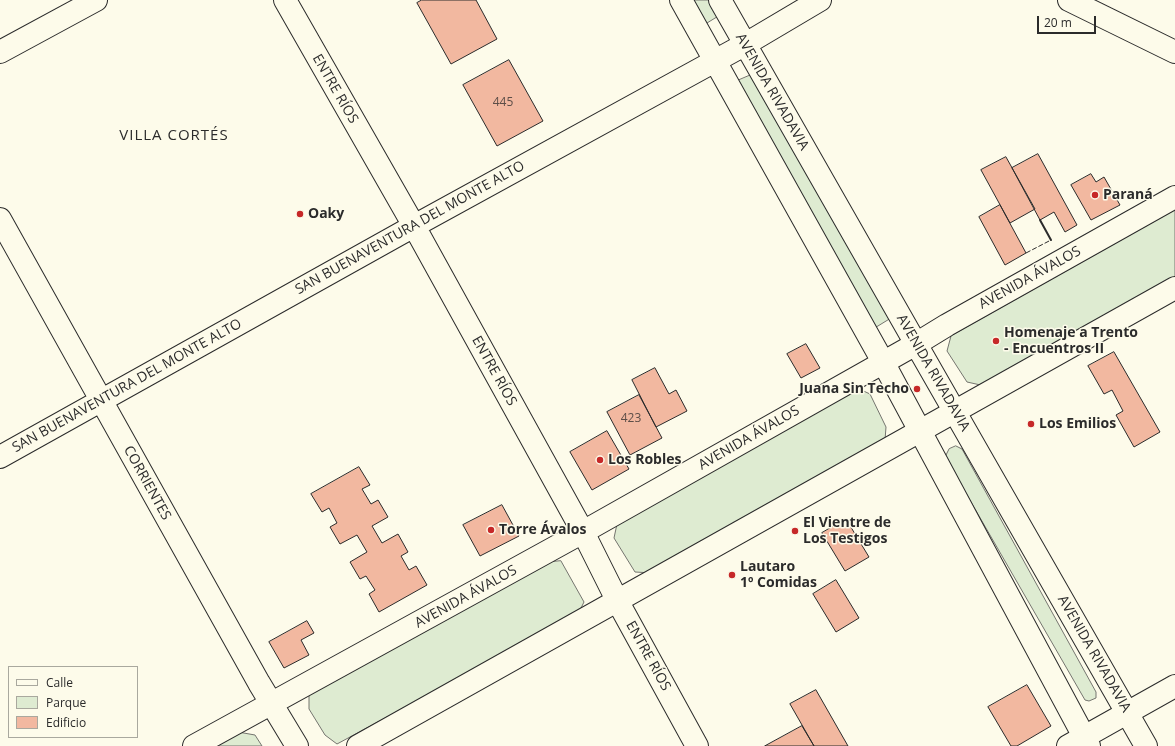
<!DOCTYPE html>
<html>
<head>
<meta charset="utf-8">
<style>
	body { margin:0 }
	#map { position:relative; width:1175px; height:746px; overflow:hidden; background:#fdfbea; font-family:"Open Sans",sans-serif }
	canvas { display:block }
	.legend { position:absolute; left:8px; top:666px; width:130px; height:72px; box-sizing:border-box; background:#fdfbea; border:1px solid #a9a89e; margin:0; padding:5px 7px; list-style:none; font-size:12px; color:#2b2b2b }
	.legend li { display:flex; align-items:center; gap:8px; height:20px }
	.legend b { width:20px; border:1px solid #a9a89e }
	.scale { position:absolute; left:1037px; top:16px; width:59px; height:18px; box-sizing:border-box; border:2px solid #2b2b2b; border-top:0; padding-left:5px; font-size:12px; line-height:14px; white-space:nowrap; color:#2b2b2b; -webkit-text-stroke:3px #fdfbea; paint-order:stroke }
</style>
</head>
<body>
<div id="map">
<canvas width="1175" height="746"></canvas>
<ul class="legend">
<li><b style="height:5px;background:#fdfbea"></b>Calle</li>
<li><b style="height:11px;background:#deebd1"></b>Parque</li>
<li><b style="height:11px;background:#f2b8a0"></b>Edificio</li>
</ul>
<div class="scale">20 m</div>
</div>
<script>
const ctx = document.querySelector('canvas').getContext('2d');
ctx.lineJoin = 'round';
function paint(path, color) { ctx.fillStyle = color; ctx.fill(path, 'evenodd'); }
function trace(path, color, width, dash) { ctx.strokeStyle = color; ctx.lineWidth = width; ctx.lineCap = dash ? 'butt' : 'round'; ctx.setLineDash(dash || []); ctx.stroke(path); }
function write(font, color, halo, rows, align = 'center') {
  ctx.font = font + ' "Open Sans",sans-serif'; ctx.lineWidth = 3; ctx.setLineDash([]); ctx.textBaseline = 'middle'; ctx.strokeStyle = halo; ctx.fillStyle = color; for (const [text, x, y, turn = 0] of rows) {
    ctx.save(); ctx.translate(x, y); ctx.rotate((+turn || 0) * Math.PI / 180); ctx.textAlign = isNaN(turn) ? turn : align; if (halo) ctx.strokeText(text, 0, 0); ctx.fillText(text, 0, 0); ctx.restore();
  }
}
const green = new Path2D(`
	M694 0H711L720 15 707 23Z
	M751 75 891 318 873 329 737 81Z
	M1175 210V279L985 386 967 382 947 351 951 336Z
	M857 388 870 394 886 427 885 440 653 573 635 572 614 538 617 524Z
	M956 446 962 449 1096 692V698L1089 701 1085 700 945 457 949 449Z
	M561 561 584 602 578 614 337 744 325 735 309 709V694L549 562Z
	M238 732 255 735 262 746H212Z`);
paint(green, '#deebd1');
trace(green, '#74746e', 1);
const building = new Path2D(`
	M422 0H476L497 39 451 64 417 3Z
	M509 60 543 121 497 146 463 85Z
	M1038 154 1077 225 1065 232 1054 212 1040 220 1012 168Z
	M1006 157 1035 209 1010 223 981 170Z
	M1091 174 1096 182 1104 177 1120 205 1091 220 1071 185Z
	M1000 205 1026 253 1005 265 979 217Z
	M806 344 820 368 801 378 787 354Z
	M1114 352 1160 432 1134 447 1116 415 1123 411 1112 390 1104 394 1088 366Z
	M655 368 669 394 676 390 687 411 656 427 632 380Z
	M639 395 662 438 630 455 607 412Z
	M607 431 629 469 592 490 570 452Z
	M359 467 370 485 362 489 371 504 378 500 388 517 372 526 382 543 398 534 408 552 401 556 409 570 416 566 427 585 379 612 369 594 375 590 366 576 360 579 350 562 367 552 357 535 340 544 330 527 337 523 329 508 322 512 311 494Z
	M502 505 519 536 480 556 463 525Z
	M846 519 869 557 845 571 822 533Z
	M836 580 859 618 836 632 813 594Z
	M307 621 314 633 301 640 309 655 284 668 269 642Z
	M1027 685 1051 726 1017 746H1011L988 707Z
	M816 690 848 746H814L790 704Z
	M802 726 814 746H765Z`);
paint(building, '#f2b8a0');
trace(building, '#2b2b2b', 1);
const minor = new Path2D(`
	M285 0 414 226 583 532 618 602 697 746
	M681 0 883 362
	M720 0 916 344
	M1069 0 1175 52
	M0 52 96 0
	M0 219 259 683 297 746
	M0 457 414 226 744 45 820 0
	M1068 746 1175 686`);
const major = new Path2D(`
	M916 344 1146 746
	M883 362 1089 746
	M194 746 583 532 916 344 947 325 1175 197
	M358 746 1175 288`);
trace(minor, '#2b2b2b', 24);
trace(major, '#2b2b2b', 24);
trace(minor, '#fdfbea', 22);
trace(major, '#fdfbea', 22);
trace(new Path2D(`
	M1026 253 1051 240`), '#2b2b2b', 1, [5, 2]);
trace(new Path2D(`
	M1040 220 1051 240`), '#2b2b2b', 2);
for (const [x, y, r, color] of [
	[1095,195,4,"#c62828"],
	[300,214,4,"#c62828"],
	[996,341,4,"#c62828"],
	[917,389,4,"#c62828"],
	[1031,424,4,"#c62828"],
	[600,460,4,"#c62828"],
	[491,530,4,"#c62828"],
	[795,531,4,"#c62828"],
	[732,575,4,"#c62828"]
]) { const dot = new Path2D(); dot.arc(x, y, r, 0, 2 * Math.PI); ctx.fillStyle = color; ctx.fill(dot); trace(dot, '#fdfbea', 1.5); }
write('12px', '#5d4e48', null, [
	["445",503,103],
	["423",631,419]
]);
write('14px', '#2b2b2b', '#fdfbea', [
	["ENTRE RÍOS",335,89,60],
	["AVENIDA RIVADAVIA",772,92,60],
	["SAN BUENAVENTURA DEL MONTE ALTO",410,228,-29],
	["AVENIDA ÁVALOS",1030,278,-29],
	["ENTRE RÍOS",494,371,61],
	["AVENIDA RIVADAVIA",933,373,60],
	["SAN BUENAVENTURA DEL MONTE ALTO",127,386,-29],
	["AVENIDA ÁVALOS",749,438,-30],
	["CORRIENTES",147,483,61],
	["AVENIDA ÁVALOS",466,597,-29],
	["AVENIDA RIVADAVIA",1094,654,60],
	["ENTRE RÍOS",648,656,61]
]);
write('bold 14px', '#2b2b2b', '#fdfbea', [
	["Paraná",1103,195],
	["Oaky",308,214],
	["Homenaje a Trento",1004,333],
	["- Encuentros II",1004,349],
	["Juana Sin Techo",909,389,"right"],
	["Los Emilios",1039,424],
	["Los Robles",608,460],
	["El Vientre de",803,523],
	["Los Testigos",803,539],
	["Torre Ávalos",499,530],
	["Lautaro",740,567],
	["1º Comidas",740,583]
], 'left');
ctx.letterSpacing = '1px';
write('15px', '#2b2b2b', '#fdfbea', [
	["VILLA CORTÉS",174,136]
]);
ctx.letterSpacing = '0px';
</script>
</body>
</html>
